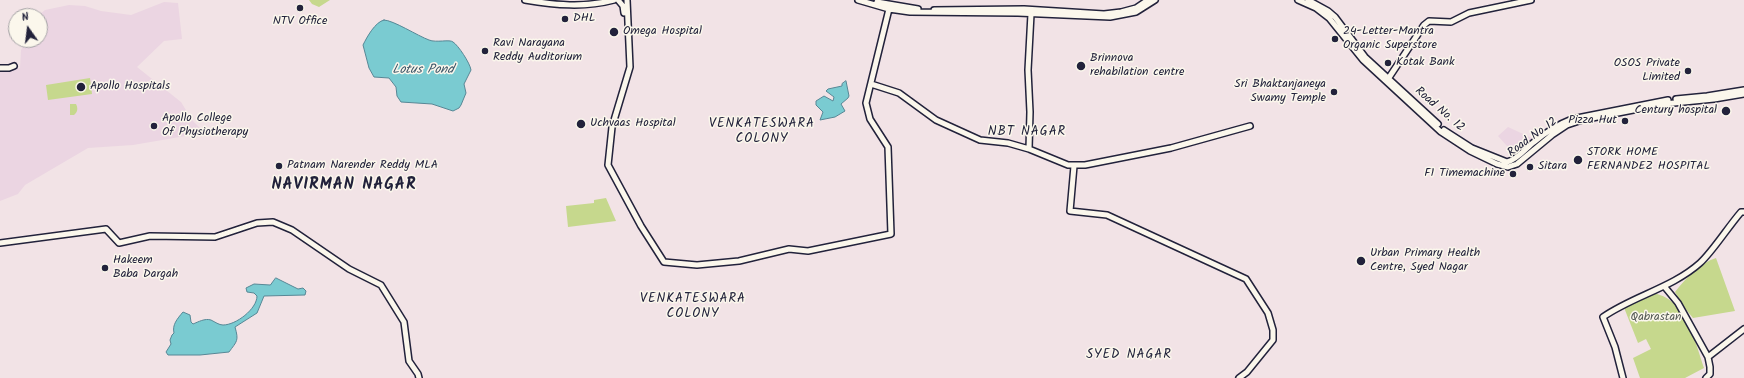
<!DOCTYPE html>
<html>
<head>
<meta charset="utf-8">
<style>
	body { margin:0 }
	#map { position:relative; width:1744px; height:378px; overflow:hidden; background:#f2e3e6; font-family:Kalam,sans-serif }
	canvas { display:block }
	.north { position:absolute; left:8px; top:8px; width:40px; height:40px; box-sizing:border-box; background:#fbf7ec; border:1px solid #a4a2a5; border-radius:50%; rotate:346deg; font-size:11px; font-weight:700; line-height:16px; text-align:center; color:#22223b }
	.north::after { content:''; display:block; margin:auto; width:14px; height:18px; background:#22223b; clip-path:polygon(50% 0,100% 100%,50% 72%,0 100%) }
</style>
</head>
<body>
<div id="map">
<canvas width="1744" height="378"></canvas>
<div class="north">N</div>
</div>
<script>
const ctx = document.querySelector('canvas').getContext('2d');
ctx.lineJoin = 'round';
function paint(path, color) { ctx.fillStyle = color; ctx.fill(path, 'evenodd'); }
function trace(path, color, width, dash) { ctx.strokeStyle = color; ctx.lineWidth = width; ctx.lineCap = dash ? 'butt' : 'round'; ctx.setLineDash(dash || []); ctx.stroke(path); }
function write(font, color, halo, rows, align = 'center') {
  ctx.font = font + ' Kalam,sans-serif'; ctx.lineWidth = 3; ctx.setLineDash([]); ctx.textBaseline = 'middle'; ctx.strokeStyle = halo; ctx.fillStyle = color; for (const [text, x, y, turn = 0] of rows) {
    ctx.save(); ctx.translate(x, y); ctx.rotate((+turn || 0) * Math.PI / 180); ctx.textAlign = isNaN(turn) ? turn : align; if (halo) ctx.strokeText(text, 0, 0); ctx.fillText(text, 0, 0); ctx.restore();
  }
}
paint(new Path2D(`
	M164 2 178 3 182 39 164 41 137 67 181 102 192 120 201 129 197 134 133 145 88 148 25 185 18 194 0 201V70L11 71 20 68 21 50 27 40H40V16H38L45 10 69 5 85 6 101 11 131 15Z
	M1508 127 1534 139 1515 155 1498 136Z`), '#ebd5e2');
paint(new Path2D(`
	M309 0H330L319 7 312 4Z
	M90 78 92 94 48 100 46 85Z
	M70 104H76C78 108 78 112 74 115H70Z
	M606 198 616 221 568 227 566 206 594 203V200Z
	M1716 258 1735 311 1693 318 1683 306 1675 292C1685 279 1700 263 1716 258Z
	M1652 293C1685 297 1695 341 1704 368L1685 378H1640L1633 358 1651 349 1646 339 1638 343 1623 305Z`), '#c6d88d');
const water = new Path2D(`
	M384 20C393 20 418 36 429 40 436 43 450 39 453 42 458 45 470 63 471 70L464 84 466 93 461 105 459 108 453 111 432 104 401 102 397 96 396 87 389 78 374 77 369 68 363 45C367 37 375 22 384 20Z
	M846 81 849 96 848 98 841 104 845 111 835 117 820 120 823 112 816 105V101L824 96 833 101 834 97 826 91 828 89 842 86V84Z
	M276 278 298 289 303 288 306 291 305 295 264 296 257 313 235 327C239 341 237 341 229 352L200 355H168L166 352 171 344 170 340 172 335 174 333C172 325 177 319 183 312L190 315 191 322 193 324C198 322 205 318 211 320 215 322 219 325 223 325 236 325 257 309 257 296L254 293 247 292 246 288 254 284 270 285Z`);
paint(water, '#7acbd1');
trace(water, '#578795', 1);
const secondary = new Path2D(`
	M525 0C555 5 584 8 614 0
	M618 0 623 6 624 13
	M627 0 630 67 612 127 608 165 641 226 664 262 697 265 739 261 789 249 808 251 891 234 888 147 870 119 866 103 889 9
	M858 0 889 9 910 12 1018 13 1110 17 1136 12 1155 0
	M1298 0 1316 8 1329 18 1363 60 1441 132 1470 151 1497 164 1508 167 1517 164 1552 135 1567 125 1582 120 1664 104 1714 99 1744 94
	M1308 0 1328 11 1335 17 1365 57 1438 124
	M877 2 918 9
	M934 10 1024 9 1104 14 1121 12 1136 8 1148 0
	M0 68H9L14 66
	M1388 79 1424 25 1429 21 1451 22 1469 13 1531 0
	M871 84 899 93 936 120 980 140 1008 143 1029 149 1068 165H1085L1171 148 1250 126
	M1676 99 1707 96 1744 90
	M1444 130 1472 148 1507 162C1517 160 1526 148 1534 142 1545 133 1559 124 1572 119L1668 100
	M1029 149 1030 112 1028 70 1031 14
	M1074 166 1070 211 1107 215 1246 279 1268 313 1273 330V340L1247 372 1239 378
	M0 243 106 229 119 243 150 236 215 237 257 223 273 222 292 230 349 269 381 285 404 322 409 361 418 374 419 378
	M1664 286 1678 303 1708 357
	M1623 378 1615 347 1603 317C1633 296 1672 288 1700 263 1713 251 1728 227 1741 212H1744
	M1706 378 1710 374V367L1708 357 1744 329`);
trace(secondary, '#22223b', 8);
trace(secondary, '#fbf7ec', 5);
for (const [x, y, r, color] of [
	[300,8,4,"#22223b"],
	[565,19,4,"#22223b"],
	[614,32,5,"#22223b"],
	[1335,39,4,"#22223b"],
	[485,51,4,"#22223b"],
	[1388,63,4,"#22223b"],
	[1081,66,5,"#22223b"],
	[1688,71,4,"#22223b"],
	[81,87,5,"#22223b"],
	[1334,92,4,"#22223b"],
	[1726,111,5,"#22223b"],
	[1625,121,4,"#22223b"],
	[581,124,5,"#22223b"],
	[154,126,4,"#22223b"],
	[1578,160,5,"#22223b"],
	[279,166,4,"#22223b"],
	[1530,167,4,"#22223b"],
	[1513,174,4,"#22223b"],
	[1361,261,5,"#22223b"],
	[105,268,4,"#22223b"]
]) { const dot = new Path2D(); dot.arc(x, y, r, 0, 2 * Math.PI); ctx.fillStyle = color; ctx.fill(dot); trace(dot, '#fbf7ec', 1.5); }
write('12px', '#22223b', '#fbf7ec', [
	["DHL",573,19],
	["NTV Office",300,22,"center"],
	["Omega Hospital",623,32],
	["24-Letter-Mantra",1343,32],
	["Organic Superstore",1343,46],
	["Ravi Narayana",493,44],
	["Reddy Auditorium",493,58],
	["Brinnova",1090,59],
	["rehabilation centre",1090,73],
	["Kotak Bank",1396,63],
	["OSOS Private",1680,64,"right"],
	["Limited",1680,78,"right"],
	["Sri Bhaktanjaneya",1326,85,"right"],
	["Swamy Temple",1326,99,"right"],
	["Apollo Hospitals",90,87],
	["Century hospital",1717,111,"right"],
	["Apollo College",162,119],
	["Of Physiotherapy",162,133],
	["Pizza Hut",1617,121,"right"],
	["Uchvaas Hospital",590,124],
	["STORK HOME",1587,153],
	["FERNANDEZ HOSPITAL",1587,167],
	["Patnam Narender Reddy MLA",287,166],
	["Sitara",1538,167],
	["F1 Timemachine",1505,174,"right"],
	["Urban Primary Health",1370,254],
	["Centre, Syed Nagar",1370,268],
	["Hakeem",113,261],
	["Baba Dargah",113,275]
], 'left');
write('12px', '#22223b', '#fbf7ec', [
	["Road No. 12",1439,110,41],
	["Road No 12",1533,138,-36]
]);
write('12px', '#535954', '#fbf7ec', [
	["Qabrastan",1656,318]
]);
write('italic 13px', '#3c5568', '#fbf7ec', [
	["Lotus Pond",423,71]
]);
ctx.letterSpacing = '1px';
write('13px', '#22223b', '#fbf7ec', [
	["VENKATESWARA",762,125],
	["COLONY",762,140],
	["NBT NAGAR",1027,133],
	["VENKATESWARA",693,300],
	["COLONY",693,315],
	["SYED NAGAR",1129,356]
]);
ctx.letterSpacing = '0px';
ctx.letterSpacing = '1px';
write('bold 16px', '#22223b', '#fbf7ec', [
	["NAVIRMAN NAGAR",344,186]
]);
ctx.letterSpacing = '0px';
</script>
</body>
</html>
